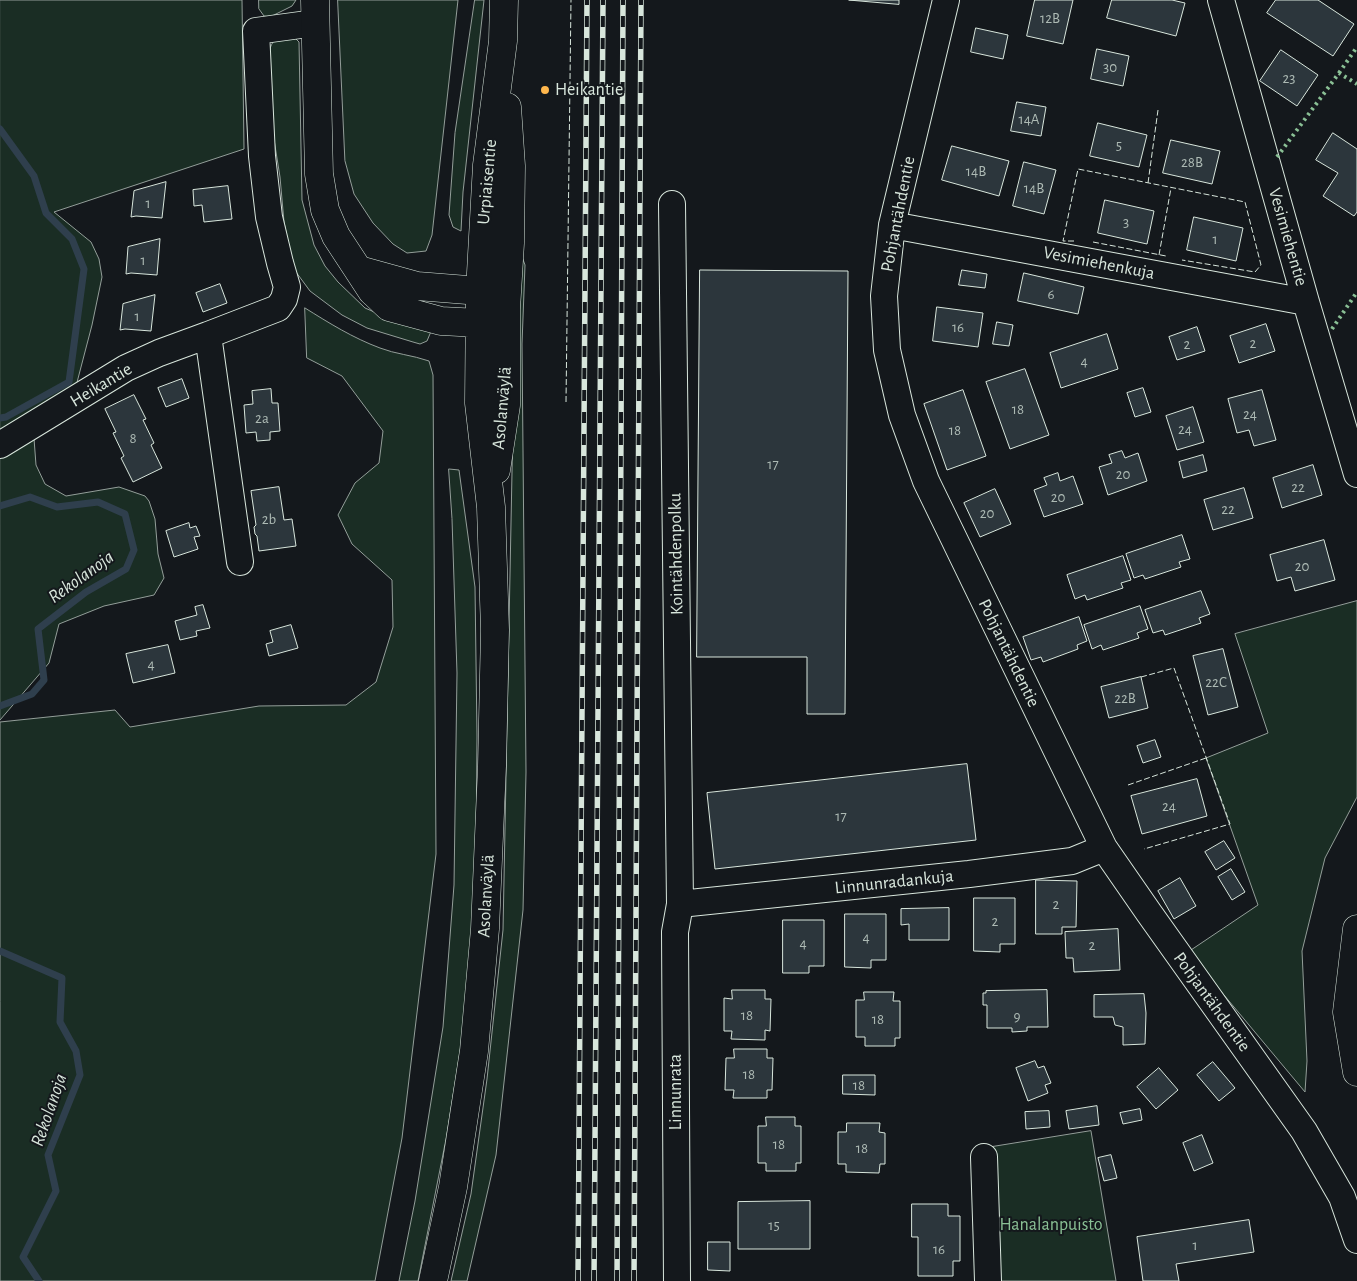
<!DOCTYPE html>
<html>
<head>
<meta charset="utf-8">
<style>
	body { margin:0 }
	canvas { display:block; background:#14181c }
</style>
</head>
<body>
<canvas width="1357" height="1281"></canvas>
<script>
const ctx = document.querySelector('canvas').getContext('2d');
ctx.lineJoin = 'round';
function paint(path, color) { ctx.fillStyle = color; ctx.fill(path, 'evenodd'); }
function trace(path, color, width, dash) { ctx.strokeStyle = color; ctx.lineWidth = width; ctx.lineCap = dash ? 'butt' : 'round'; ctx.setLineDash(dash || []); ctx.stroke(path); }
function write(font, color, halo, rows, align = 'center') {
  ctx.font = font + ' "Alegreya Sans",sans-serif'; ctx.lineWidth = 4; ctx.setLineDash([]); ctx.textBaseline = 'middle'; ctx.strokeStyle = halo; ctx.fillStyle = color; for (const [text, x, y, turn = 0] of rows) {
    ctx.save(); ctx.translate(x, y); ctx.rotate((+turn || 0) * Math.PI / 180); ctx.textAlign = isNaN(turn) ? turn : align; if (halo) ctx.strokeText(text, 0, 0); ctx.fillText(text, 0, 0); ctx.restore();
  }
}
const green = new Path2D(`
	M0 0H242L244 149 54 212 91 242 99 259 102 277 92 325 75 390 32 412 36 465 45 484 66 496 119 487 145 496 149 501 155 519 158 554 164 578 154 595 104 606 59 624 49 663 0 720Z
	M259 0H296L292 6 270 17 264 16 259 9Z
	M338 0H458L432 235 426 251 407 253 393 244 373 223 354 194 345 161Z
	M475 0H484L463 192 461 231 453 227 449 215 455 133Z
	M291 34 299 42 302 200 314 245 325 266 338 282 365 308 386 317 432 329 427 341 420 344 413 342 367 328 342 315 310 291 293 268 284 222 280 177 272 127 269 53C272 38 277 38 291 34Z
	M521 254 525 265 522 344 526 772 523 910 496 1155 467 1281H451L471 1194 487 1079 503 930 514 371Z
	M305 308C329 323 353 338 380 348 395 354 412 355 429 361L433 375 436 854 402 1138 375 1281H0V722L115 710 130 727 259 706 346 705 376 682 393 627 392 580 352 544 338 515 355 483 379 463 383 431 342 376 307 358Z
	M449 469 459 470 475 587 477 736 476 858 469 973 460 1052 446 1139 418 1281H399L415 1201 443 1027 454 885 457 673 452 519Z
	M1357 601V797L1325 858 1302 951 1307 1061 1305 1092 1188 952 1258 905 1206 758 1268 733 1235 634Z
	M1091 1131 1116 1281H998L992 1147Z`);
paint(green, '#1a2d24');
trace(green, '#939e99', 1);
trace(new Path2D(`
	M0 129 34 176 46 213 72 239 84 269 69 382 6 417 0 418
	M0 506 30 497 57 507 98 502 125 514 134 550 126 569 86 592 38 629 44 680 32 694 0 706
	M0 951 62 978 60 1022 76 1051 80 1075 48 1155 56 1191 23 1257 39 1281`), '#2f3f4d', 7);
const building = new Path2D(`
	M849 0H899V4Z
	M1035 0H1073L1063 44 1027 36Z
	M1112 0H1172L1185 3 1176 36 1107 18Z
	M1276 0H1318L1354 24 1333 56 1267 13Z
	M976 28 1008 35 1003 59 971 52Z
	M1097 49 1129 56 1123 86 1091 79Z
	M1281 50 1318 75 1297 106 1260 81Z
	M1017 102 1046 107 1041 136 1011 131Z
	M1098 123 1147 135 1139 167 1090 156Z
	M1333 133 1357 149V212L1354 216 1323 196 1338 173 1316 160Z
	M1171 140 1220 151 1212 184 1163 173Z
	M952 146 1009 161 999 196 942 180Z
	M1024 162 1056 170 1044 214 1013 206Z
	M166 182 162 218 136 216 131 217 134 191Z
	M228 186 232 219 204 222 202 205 194 206 193 190Z
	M1105 200 1154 211 1147 244 1098 233Z
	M1194 217 1243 228 1236 261 1187 250Z
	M160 239 157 275 131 273 126 274 128 247Z
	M700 270 848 271 845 714H807V657H697Z
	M962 270 987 274 985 288 959 285Z
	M1024 273 1084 287 1078 314 1018 301Z
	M220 284 227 303 203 312 196 293Z
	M155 295 151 331 125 329 120 330 123 304Z
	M937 307 983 313 978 347 933 341Z
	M997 322 1013 325 1009 346 993 344Z
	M1266 324 1275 351 1239 363 1230 336Z
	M1197 327 1205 351 1177 360 1169 337Z
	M1107 334 1118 369 1061 388 1050 353Z
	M1025 369 1049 435 1010 449 986 382Z
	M182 379 189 398 166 407 158 388Z
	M1143 388 1151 412 1135 417 1127 393Z
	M271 389 272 403H278L280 431 270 432V440L257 441 256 432 246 433 244 405 253 404 252 391Z
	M963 390 986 456 947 470 924 404Z
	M1262 390 1276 440 1254 446 1249 430 1237 433 1228 399Z
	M134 395 146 419 143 420 154 443 151 445 162 468 133 482 121 458 124 456 113 433 116 432 105 409Z
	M1193 407 1204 442 1177 450 1166 416Z
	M1122 451 1125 458 1138 453 1147 481 1108 495 1099 467 1112 463 1109 455Z
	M1203 455 1207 471 1183 478 1179 462Z
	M1313 465 1322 495 1282 508 1273 478Z
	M1058 473 1060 481 1073 476 1083 504 1044 517 1034 490 1047 485 1044 478Z
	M279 487 284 520 292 519 296 546 259 551 257 536 255 534 254 527 256 525 251 491Z
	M1244 488 1253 518 1213 530 1204 500Z
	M995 489 1011 524 980 537 964 503Z
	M189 523 190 528 196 526 200 536 194 537 198 549 174 557 166 531Z
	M1182 535 1190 559 1179 562 1181 567 1145 579 1143 575 1134 578 1126 554Z
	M1324 540 1335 580 1295 591 1291 577 1277 581 1270 555Z
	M1123 556 1131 580 1121 583 1123 588 1087 600 1085 595 1075 599 1067 575Z
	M1201 591 1210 614 1199 618 1201 623 1165 635 1163 630 1153 633 1145 610Z
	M203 605 210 628 196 631 197 636 180 640 175 621 197 615 195 607Z
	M1140 606 1148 629 1137 633 1139 638 1103 650 1101 645 1092 649 1084 625Z
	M1079 617 1087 641 1077 645 1078 649 1043 662 1041 657 1031 660 1023 637Z
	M291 625 298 648 269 656 266 644 273 642 270 631Z
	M168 645 175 673 133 683 126 654Z
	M1223 649 1238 707 1208 715 1193 656Z
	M1141 677 1148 708 1109 718 1101 687Z
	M1155 740 1161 757 1143 763 1137 746Z
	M967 764 976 840 715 869 707 793Z
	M1197 779 1207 816 1142 834 1131 796Z
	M1224 841 1235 858 1216 870 1205 852Z
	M1231 869 1245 892 1232 900 1218 877Z
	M1180 878 1196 906 1174 919 1158 891Z
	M1036 880 1077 881 1076 927H1062V934H1036Z
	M974 898H1015V944H1000V952L974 951Z
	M949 908V940H909V924L901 925V909Z
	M845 914H886V960H871V968L845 967Z
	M783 920H824V966H809V973H783Z
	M1118 929 1120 970 1074 972 1073 958H1066L1065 932Z
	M732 990H765V999H771L770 1031 765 1030V1040L731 1039 732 1031H724V998L732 999Z
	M1047 990 1048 1027H1027V1031L1012 1032V1028H987V1005H983V993H986V991Z
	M864 992H894L893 1001H900V1038H895V1046H865V1037H856V1000H864Z
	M1144 994 1146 1013 1145 1044 1123 1045V1027L1115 1025 1113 1017H1094V995Z
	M734 1049H767V1058H773L772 1090H767V1098H733L734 1090H725L726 1058H734Z
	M1035 1061 1038 1068 1044 1066 1051 1083 1045 1085 1048 1093 1028 1101 1016 1068Z
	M1213 1062 1235 1088 1219 1101 1197 1075Z
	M1159 1068 1178 1090 1156 1109 1137 1087Z
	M843 1075H875V1095L843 1094Z
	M1097 1106 1099 1125 1069 1129 1066 1111Z
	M1140 1109 1142 1120 1123 1124 1120 1113Z
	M1049 1111 1050 1127 1026 1129 1025 1112Z
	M766 1117H795V1126H801V1163H796V1171H766V1163H758V1126H766Z
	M847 1123H880L879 1132 885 1133V1164H880L879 1173 846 1172V1164H838V1132H846Z
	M1202 1135 1213 1163 1194 1171 1183 1143Z
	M1111 1155 1117 1178 1104 1181 1098 1158Z
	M810 1201V1249H738V1202Z
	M912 1204H948V1216H960V1261H953V1276H918V1237H912Z
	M1249 1220 1254 1252 1176 1264 1179 1281H1143L1137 1237Z
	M708 1242H730V1271L708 1270Z`);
paint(building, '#2c363c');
trace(building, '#d8e6dc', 1);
const minor = new Path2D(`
	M946 0 892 225 884 296 887 350 902 415 926 481 1104 848 1149 913 1304 1131 1342 1197 1357 1240
	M1221 0 1306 302 1357 474
	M672 204 680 904 675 932 677 1281
	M892 225 1306 302
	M0 445 126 368 159 353 208 335
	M240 562 208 335 278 308 284 299 287 287 280 263 269 217 262 156 256 31 315 23
	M680 904 969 874 1072 861 1104 848
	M984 1157 988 1281`);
const major = new Path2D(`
	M315 0 319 174 325 210 336 236 372 291 389 307 441 321 479 323 495 314
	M359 270 417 286 480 291 495 301
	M496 470 506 405V309L510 243 511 166 507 107
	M1357 929 1347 1012 1357 1072
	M433 1281 453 1187 474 1051 485 929 492 766 495 630 491 507 479 403 480 291 487 165 503 41 504 0`);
trace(minor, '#d8e6dc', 28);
trace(major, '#d8e6dc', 29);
trace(minor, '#14181c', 26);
trace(major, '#14181c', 28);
const rail = new Path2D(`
	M578 1281 587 0
	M594 1281 603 0
	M617 1281 623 0
	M634 1281 641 0`);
trace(rail, '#d8e6dc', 5.5);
trace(rail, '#14181c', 4, [11]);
trace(new Path2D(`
	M1339 73 1357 47
	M1277 157 1339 73 1357 84
	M1332 329 1357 292`), '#8ac095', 4, [2.5, 4]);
trace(new Path2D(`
	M1148 183 1158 110
	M1074 241H1063L1078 169 1245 202 1261 265 1255 272 1182 260
	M1093 242 1166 256
	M1159 255 1171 188
	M566 402 571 0
	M1141 677 1174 668 1230 824 1144 849
	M1128 785 1206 758`), '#d8e6dc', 1, [6, 2.5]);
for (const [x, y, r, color] of [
	[545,90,5,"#ffb74d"]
]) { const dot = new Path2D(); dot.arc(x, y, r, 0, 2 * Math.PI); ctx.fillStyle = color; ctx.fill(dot); trace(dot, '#14181c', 2); }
write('15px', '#adbab4', null, [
	["12B",1050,18],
	["30",1110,67],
	["23",1289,78],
	["14A",1029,119],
	["5",1119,145],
	["28B",1192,162],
	["14B",976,171],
	["14B",1034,188],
	["1",148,203],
	["3",1126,222],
	["1",1215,239],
	["1",143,260],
	["6",1051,294],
	["1",137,316],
	["16",958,327],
	["2",1253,343],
	["2",1187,344],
	["4",1084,361],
	["18",1018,409],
	["24",1250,414],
	["2a",262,418],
	["24",1185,429],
	["18",955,430],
	["8",133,438],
	["17",773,464],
	["20",1123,474],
	["22",1298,487],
	["20",1058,497],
	["22",1228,509],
	["20",987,513],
	["2b",269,519],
	["20",1302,566],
	["4",151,664],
	["22C",1216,682],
	["22B",1125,698],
	["24",1169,806],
	["17",841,816],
	["2",1056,904],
	["2",995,921],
	["4",866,937],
	["4",803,943],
	["2",1092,945],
	["18",747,1015],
	["9",1017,1016],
	["18",878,1019],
	["18",749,1074],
	["18",859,1085],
	["18",779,1144],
	["18",862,1148],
	["15",774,1225],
	["1",1195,1245],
	["16",939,1249]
]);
write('18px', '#d8e6dc', '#14181c', [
	["Heikantie",555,90]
], 'left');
write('18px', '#d8e6dc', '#14181c', [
	["Urpiaisentie",487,182,-85],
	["Pohjantähdentie",898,214,-79],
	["Vesimiehentie",1288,237,74],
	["Vesimiehenkuja",1099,263,11],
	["Heikantie",101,385,-31],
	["Asolanväylä",502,408,-85],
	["Kointähdenpolku",676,554,-91],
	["Pohjantähdentie",1009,653,64],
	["Linnunradankuja",894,882,-6],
	["Asolanväylä",486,896,-87],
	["Pohjantähdentie",1212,1002,54],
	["Linnunrata",676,1092,-90]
]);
write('18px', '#8ac095', '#14181c', [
	["Hanalanpuisto",1051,1225]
]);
write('italic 19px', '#d8e6dc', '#14181c', [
	["Rekolanoja",81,577,-36],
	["Rekolanoja",49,1110,-71]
]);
</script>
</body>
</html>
